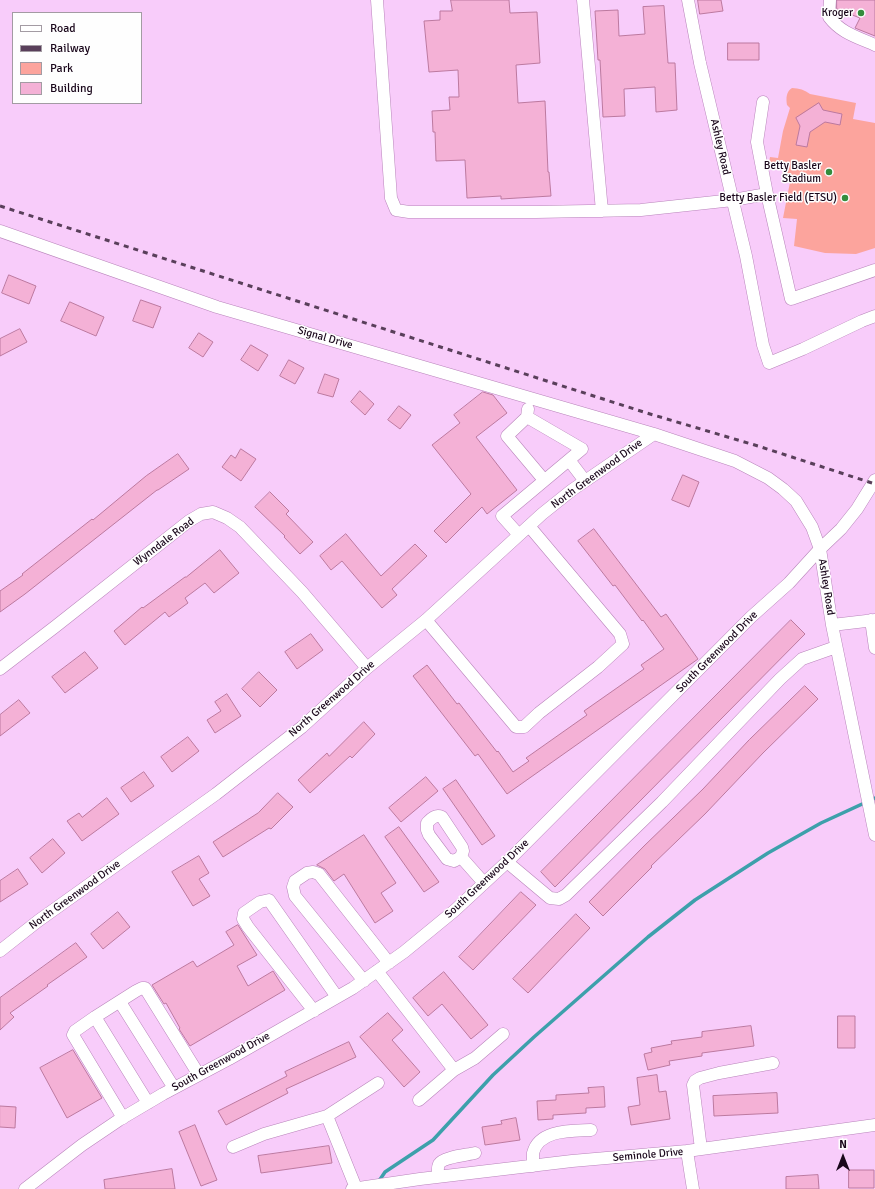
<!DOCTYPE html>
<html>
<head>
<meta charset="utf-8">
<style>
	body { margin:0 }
	#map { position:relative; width:875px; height:1189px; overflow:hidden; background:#f8ccfa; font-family:Signika,sans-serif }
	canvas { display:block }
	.legend { position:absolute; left:12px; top:12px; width:130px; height:92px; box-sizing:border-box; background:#fefefe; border:1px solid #a39ba3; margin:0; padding:5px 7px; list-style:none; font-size:12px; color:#1a071b }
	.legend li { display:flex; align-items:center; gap:8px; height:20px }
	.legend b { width:20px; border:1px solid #a39ba3 }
	.north { position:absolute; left:823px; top:1137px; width:40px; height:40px; -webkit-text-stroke:3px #fefefe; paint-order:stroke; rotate:0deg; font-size:11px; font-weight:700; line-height:16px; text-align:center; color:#1a071b }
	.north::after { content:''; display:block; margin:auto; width:14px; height:18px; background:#1a071b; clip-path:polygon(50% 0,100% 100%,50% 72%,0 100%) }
</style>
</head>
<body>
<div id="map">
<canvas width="875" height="1189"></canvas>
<ul class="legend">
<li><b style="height:5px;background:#fff"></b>Road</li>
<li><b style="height:5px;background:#593f5a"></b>Railway</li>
<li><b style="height:11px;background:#fca49d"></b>Park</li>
<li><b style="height:11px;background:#f4b1d6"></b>Building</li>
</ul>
<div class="north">N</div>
</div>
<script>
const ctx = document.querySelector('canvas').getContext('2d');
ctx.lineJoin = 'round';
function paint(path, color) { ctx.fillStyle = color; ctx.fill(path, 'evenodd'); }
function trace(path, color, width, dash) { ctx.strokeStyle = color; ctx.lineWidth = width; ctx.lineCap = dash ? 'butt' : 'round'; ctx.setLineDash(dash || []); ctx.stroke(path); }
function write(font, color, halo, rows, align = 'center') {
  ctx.font = font + ' Signika,sans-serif'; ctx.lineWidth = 3; ctx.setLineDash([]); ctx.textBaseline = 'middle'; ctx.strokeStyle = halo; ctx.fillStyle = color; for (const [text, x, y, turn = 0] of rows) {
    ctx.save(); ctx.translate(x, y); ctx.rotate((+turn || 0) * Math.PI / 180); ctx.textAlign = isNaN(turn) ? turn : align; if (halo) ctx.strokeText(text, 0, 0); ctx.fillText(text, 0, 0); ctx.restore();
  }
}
paint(new Path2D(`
	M792 88C799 88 805 90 810 94L856 103 853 119 875 123V248L856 254 825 253 794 246 797 219 783 218 791 177 782 175 784 168 779 166 778 170 768 168 770 157 778 158 783 131 790 108 787 105C786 98 786 92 792 88Z`), '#fca49d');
trace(new Path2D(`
	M379 1181 385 1172 433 1140 493 1075 534 1037 648 937 695 900 768 853 821 823 875 798`), '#3da0ab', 3.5);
const building = new Path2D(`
	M451 0H509L510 13 537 12 540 63 516 65 518 103 545 101 548 172H549L551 196 501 199V196L467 198 465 160 436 161 435 132H433L432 111 450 110 449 97H459L458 70 429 72 424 21 440 20V11H452Z
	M698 0H721L723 11 700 14Z
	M837 0H875V36L855 28 860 18 837 9Z
	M664 6 668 63H675L677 110 656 112 655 87 624 89 625 116 603 117 600 60H598L595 11 618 10 619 36 645 34 643 7Z
	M728 43H759V60H728Z
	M819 103 823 110 842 114 840 125 825 122 810 132 807 147 796 145 800 126 796 118Z
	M9 275 36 286 29 304 2 293Z
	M141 300 161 307 153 328 133 321Z
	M70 302 104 317 96 336 61 321Z
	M20 329 27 342 0 356V339Z
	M199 333 213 342 203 357 189 348Z
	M251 345 268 355 258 371 241 360Z
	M289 360 304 368 295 384 280 376Z
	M325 374 339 379 333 397 318 393Z
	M360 391 374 404 365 415 351 402Z
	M483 392 493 395 507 413 476 437 517 490 487 514 482 507 446 543 434 531 471 494 432 445 460 423 454 415Z
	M399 406 411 415 400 429 388 420Z
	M241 449 256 459 241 481 222 467 231 455 235 458Z
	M178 454 189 469 158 490H157L25 594 0 612V591L23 575 22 574 92 519 93 520 146 476Z
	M683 475 699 482 689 507 672 500Z
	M270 492 289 511 286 514 313 542 300 554 284 537 285 536 255 507Z
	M594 529 661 617 666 614 698 659 507 794 478 754 475 756 413 676 427 665 457 704 459 703 497 752 498 751 513 772 529 761 526 758 587 715 584 711 644 669 641 665 664 649 643 620 642 621 615 585 613 586 578 541Z
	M346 534 381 576 415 544 427 556 392 589 397 595 382 608 342 561 331 570 320 556Z
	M220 550 239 573 214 593 205 583 185 598 188 603 169 617 165 612 125 645 114 631 142 607 143 608 185 577H186Z
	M791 620 805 634 555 887 541 872Z
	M311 634 323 650 297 669 285 652Z
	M85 652 98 668 65 693 52 677Z
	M259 672 277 690 260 707 242 689Z
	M805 686 818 699 763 753 705 814 651 866 652 867 603 916 589 902 644 846 703 789 749 740Z
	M227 694 241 716 215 733 207 720 221 711 215 702Z
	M19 700 30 713 0 736V715Z
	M364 722 375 734 352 758 350 756 310 793 298 780 327 753 329 756Z
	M188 737 199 751 172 772 161 757Z
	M144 772 154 786 131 802 121 788Z
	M426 777 438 791 401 822 389 808Z
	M456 780 495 836 482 845 443 789Z
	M278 793 293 807 271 829 269 828 223 857 213 842 258 813Z
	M107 798 119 814 82 841 67 821 79 813 82 817Z
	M399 827 439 882 424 892 385 837Z
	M364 835 396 883 381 893 393 911 375 923 344 874 334 881 325 869 317 865Z
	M53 839 65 853 42 873 30 858Z
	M199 856 209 873 199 879 210 896 193 906 172 872Z
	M18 869 28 884 0 902V881Z
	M521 892 536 905 473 970 459 957Z
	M118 912 130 927 103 949 91 934Z
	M576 914 590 928 528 993 513 979Z
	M238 925 257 955 237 966 248 986 273 971 285 990 190 1046 179 1029 180 1028 166 1003 164 1004 152 985 193 961 197 967 234 945 226 932Z
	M76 943 87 957 47 985 48 986 10 1013 14 1017 0 1030V998Z
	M444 972 488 1025 471 1039 442 1004 428 1016 413 998Z
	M388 1013 403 1030 392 1040 420 1072 404 1087 360 1037Z
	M838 1016H855V1048H838Z
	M751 1026 754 1046 702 1053V1056L669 1061 670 1065 648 1070 644 1054 652 1052 651 1048 672 1044 671 1041 702 1037V1032Z
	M349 1042 356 1057 286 1089 288 1093 226 1125 218 1111 287 1076 285 1072Z
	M73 1050 102 1098 67 1118 40 1068Z
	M657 1075 659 1092 666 1091 670 1119 631 1125 628 1107 640 1105 637 1078Z
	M604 1087 605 1107 586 1108V1113L553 1115V1119L538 1120 537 1101 556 1100V1095L589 1093 588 1088Z
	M777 1093 778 1113 714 1116 713 1096Z
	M0 1106 16 1107 15 1128 0 1127Z
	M516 1118 520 1140 485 1145 482 1127 502 1124 501 1121Z
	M195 1125 217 1180 201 1186 179 1132Z
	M329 1146 332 1163 261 1173 258 1156Z
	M172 1169 175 1189H105L104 1180Z
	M849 1170H874V1188H849Z
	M818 1175 819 1189H786V1177Z`);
paint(building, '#f4b1d6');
trace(building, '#bc799f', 1);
const minor = new Path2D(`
	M377 0 391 198 396 210 409 212H536L641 210 733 200 767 194 757 142 763 102
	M583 0 602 211
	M688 0 700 63 746 256 763 345 769 363 803 349 862 321 875 316
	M830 0 829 17C841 33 857 37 875 45
	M767 194 791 299 875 270
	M0 231 217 307 654 434 735 461 768 478 783 489 796 501 812 527 820 549 832 625 875 835
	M528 409 527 417 507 436 544 480
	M569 460 585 481
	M519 535 502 516 582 449 527 417
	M426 620 516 727H524L539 713 598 667 623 644 620 634 529 526
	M871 620 875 648
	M832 625 875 620
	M0 669 56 626 189 521 201 514 213 512 227 518 240 527 302 592 367 668
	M461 857 454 861 447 859 429 835 427 830V823C431 819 435 814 442 817L462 847 463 851 461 857 484 883
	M507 862 550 898 559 899 566 895 662 802 780 679 802 659 836 647
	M0 951 38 921 216 794 302 727 367 668 426 620 542 514 572 490 654 434
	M377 971 454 1070
	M364 981 295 896 293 887 295 881 307 873 313 872 319 874 389 963
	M120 1002 174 1088
	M314 1011 248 927 243 919 244 913 260 902 269 900 337 997
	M95 1017 136 991 142 988H145L199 1075
	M419 1100 454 1070 475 1058 503 1034
	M123 1118 73 1035 75 1031 95 1017 148 1103
	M233 1147 264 1134 327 1116
	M701 1149 693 1085 695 1081 700 1078 719 1073 773 1063
	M687 1151 693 1189
	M533 1166C533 1162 533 1157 533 1153 539 1129 572 1131 591 1130
	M438 1177C438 1173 437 1168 439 1164 443 1157 467 1155 475 1153
	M356 1188 327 1116 378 1083
	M25 1189 82 1145 119 1120 163 1094 229 1059 353 988 404 952 454 911 507 862 751 617 789 583 820 549 841 529 857 509 875 480
	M352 1189 420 1179 572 1161 687 1151 875 1125`);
trace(minor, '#b884ba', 13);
trace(minor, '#fff', 12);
trace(new Path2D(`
	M0 206 650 414 758 446 875 484`), '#593f5a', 3, [5, 5]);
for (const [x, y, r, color] of [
	[861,13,4,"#348c3c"],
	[829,172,4,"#348c3c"],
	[845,198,4,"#348c3c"]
]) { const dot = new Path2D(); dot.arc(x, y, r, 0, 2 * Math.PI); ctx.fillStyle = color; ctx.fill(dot); trace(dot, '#fefefe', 1.5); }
write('11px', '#1a071b', '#fefefe', [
	["Kroger",853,13],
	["Betty Basler",821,166],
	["Stadium",821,179],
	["Betty Basler Field (ETSU)",837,198]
], 'right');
write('11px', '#1a071b', '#fefefe', [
	["Ashley Road",720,147,77],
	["Signal Drive",325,338,16],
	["North Greenwood Drive",597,474,-36],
	["Wynndale Road",164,542,-37],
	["Ashley Road",826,587,81],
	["South Greenwood Drive",717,652,-45],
	["North Greenwood Drive",332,699,-41],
	["South Greenwood Drive",487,879,-43],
	["North Greenwood Drive",75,895,-36],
	["South Greenwood Drive",221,1062,-29],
	["Seminole Drive",648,1155,-5]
]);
</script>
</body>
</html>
